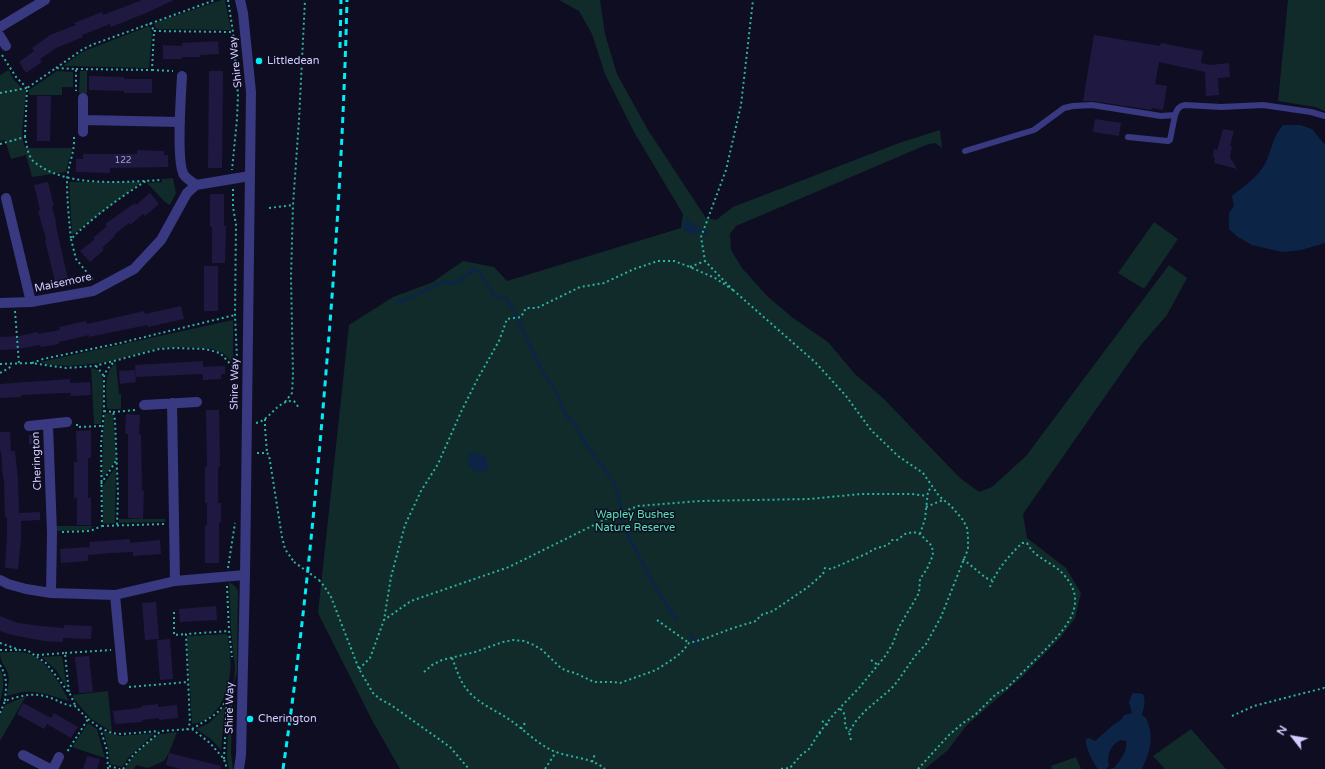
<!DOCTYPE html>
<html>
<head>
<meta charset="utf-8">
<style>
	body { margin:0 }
	#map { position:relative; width:1325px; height:769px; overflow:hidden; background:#0f0d21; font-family:"Varela Round",sans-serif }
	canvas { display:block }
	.north { position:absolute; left:1273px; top:717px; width:40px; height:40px; -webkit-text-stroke:3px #0f0d21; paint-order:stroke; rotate:301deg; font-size:11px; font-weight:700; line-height:16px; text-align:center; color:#d0cdff }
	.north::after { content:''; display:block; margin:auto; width:14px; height:18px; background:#d0cdff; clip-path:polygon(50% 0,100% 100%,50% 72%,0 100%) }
</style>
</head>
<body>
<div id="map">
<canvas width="1325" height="769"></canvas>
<div class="north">N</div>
</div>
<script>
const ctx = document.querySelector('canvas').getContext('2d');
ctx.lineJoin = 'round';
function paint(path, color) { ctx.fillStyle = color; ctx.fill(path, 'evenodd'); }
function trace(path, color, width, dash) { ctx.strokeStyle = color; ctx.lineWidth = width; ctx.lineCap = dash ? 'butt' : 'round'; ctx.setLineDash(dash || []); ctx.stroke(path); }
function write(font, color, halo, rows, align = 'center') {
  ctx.font = font + ' "Varela Round",sans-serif'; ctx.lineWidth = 3; ctx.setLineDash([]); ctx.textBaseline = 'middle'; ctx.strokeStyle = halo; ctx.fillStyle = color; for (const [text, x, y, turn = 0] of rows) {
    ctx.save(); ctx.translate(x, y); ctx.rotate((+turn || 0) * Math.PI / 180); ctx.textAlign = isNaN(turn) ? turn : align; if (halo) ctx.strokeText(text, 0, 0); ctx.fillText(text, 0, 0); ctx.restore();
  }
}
paint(new Path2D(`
	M222 0H225L231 30 157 29 155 27 154 23Z
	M559 0H600L605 34 617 74 648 130 706 218 716 220 733 207 899 143 940 130 942 148 935 143 926 145 736 226 730 234 731 250 742 268 767 296 793 318 828 342 855 374 884 399 960 478 979 492 992 487 1026 456 1169 265 1187 278 1167 315 1141 345 1023 514 1027 538 1066 568 1081 593 1075 618 1061 637 1022 677 966 726 948 750 925 769H400L373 722 318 613 349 325 393 297 433 282 463 261 494 267 507 281 681 228 683 214 634 132 605 74 592 34 579 11Z
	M1288 0H1325V111L1315 107 1278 101Z
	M149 26 152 33 149 68 63 66 82 52Z
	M9 70 14 80 26 92 22 133 24 146 29 148H72L66 172 32 177 26 155 11 159 5 140 0 141V75Z
	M57 71 73 72V87H62V95H29V90Z
	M80 71H87V93H79Z
	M173 178 176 193 170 205 165 202 147 183 162 182V179Z
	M69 182H142L72 235Z
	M1154 222 1178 239 1144 289 1118 273Z
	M233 320V363L223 353 212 349 188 347 159 348 108 362 91 364 70 366 49 365 40 362Z
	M116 363 119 394H121V409H107C107 394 102 372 116 363Z
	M91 368C94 368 97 369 100 372 107 382 102 411 101 424H94Z
	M105 413 113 414 116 457 115 461 102 479 103 435Z
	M116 466 115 523 103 524 102 487Z
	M119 519H165V522L119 523Z
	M55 526H93L89 530 55 531Z
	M229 582 235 586 238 591 237 672 232 692V698L229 697 234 679 235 668 231 630Z
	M226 634 228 636C229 648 232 661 230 673 228 695 217 721 192 724L187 636Z
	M0 652C8 653 18 651 26 653 43 655 62 686 69 701 55 697 38 690 22 692 17 693 12 695 7 696 7 690 10 680 8 673 4 664 0 662 0 652Z
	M62 656 67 688 56 670 42 657Z
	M0 669C6 682 3 689 0 702Z
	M108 691 112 732 91 719 73 698V695Z
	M26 696 0 741V716L5 705Z
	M229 705H232L231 753 233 769H229L227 758Z
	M225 707 221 750 212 740 196 729 209 723Z
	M88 723 97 729 105 758 72 747Z
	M1191 729 1226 769H1165L1153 756Z
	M103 731 120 736 155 733 129 757 122 767 110 764 108 747Z
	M177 732 169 753 164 761 148 768 136 765 134 769H125C130 759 150 737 161 734 166 733 172 733 177 732Z
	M1076 757 1081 769H1052L1051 766Z`), '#102b29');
paint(new Path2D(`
	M1283 125H1300L1312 129 1325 145V243L1301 250 1282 252 1252 245 1238 237 1229 229V213L1234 206 1232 196C1244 186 1257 178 1265 164 1272 150 1272 138 1283 125Z
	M687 219 701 230 709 233 707 236 699 232 689 234 685 229 684 222Z
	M472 452C476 455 481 453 485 456L489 468 480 473 469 467 468 461 469 453Z
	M1135 693 1143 694C1146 700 1144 709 1142 715L1146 718C1155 738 1150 751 1142 769H1109L1114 768C1120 760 1128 752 1126 741L1121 740C1111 744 1106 755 1109 766L1106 769H1098C1093 763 1085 747 1086 739L1089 738 1095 741 1113 725 1122 719 1124 715 1132 713 1129 702 1132 694Z`), '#0c2546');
trace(new Path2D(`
	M396 304 445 281 451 284 461 280 474 269 480 272 486 283 496 297H505L514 311 541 369 554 388 567 417 574 423 585 443 614 483 621 505 623 526 653 583 676 620
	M691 635 699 646`), '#0c2546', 3);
paint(new Path2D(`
	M142 0H174L146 13 111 27 110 24 82 35 83 37 56 48 40 59 42 62 26 73 19 62 34 51 32 48 50 35 76 25 74 23 102 12 103 15Z
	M1094 35 1160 46 1161 43 1203 51 1201 63 1211 65 1229 63 1230 77 1218 78 1219 95 1206 96 1205 72 1159 62 1155 84 1167 86 1163 110 1152 108 1151 110 1093 101H1083Z
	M218 41 219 54 200 55V57H182V59H163V45L182 46V43Z
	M209 71H223L222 168H208Z
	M89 76 124 77V79H152V93H124V91L89 90Z
	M37 96H51L50 141H37Z
	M1095 119 1121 123 1119 136 1093 132Z
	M1223 129 1234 131 1230 146H1232L1230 157 1237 169 1214 163 1215 157H1213L1214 149 1217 150 1219 144Z
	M137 150 164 151V155H168V167L110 168V173L76 172V159H83V154H137Z
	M48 182 54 206 52 207 57 225 55 222 68 279 55 282 45 240 46 239 38 211 40 210 34 185Z
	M150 193 159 204 145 216 143 214 130 225 129 223 114 235 115 236 102 248 104 250 90 262 80 251 95 239 93 238 107 226 105 224 135 203 136 205Z
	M210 194H224V226H226L225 263H212V227L210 226Z
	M204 266H218V311H204Z
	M181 306 184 319 148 327 147 325 89 337V335L59 342V344L41 347 40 345 18 349 0 350V337L19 336 38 332V334L60 330 59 327 86 321 87 324 144 311 145 314Z
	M203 361V367L225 366V374H221V379L203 380V374L136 377 135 365Z
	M135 370 136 382 120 384 119 371Z
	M70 379V383L90 382 91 395 71 396V393H61L21 395V397L0 398V384Z
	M206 410H219L220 467H218V503H221V522H219V563H205V526H207V503H205V467H207Z
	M126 414 140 415 139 434H141L142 491H144L143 519 128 518V434H125Z
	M91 430V458H88V498H91V525H77V498H74V462H77L76 431Z
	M0 432H10L11 451H15L18 480 19 513 40 512V520L21 521V539L18 569 5 568 7 535V517H5L4 479H3L1 451H0Z
	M29 435H38V444H29Z
	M130 539V543L160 540 161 554 133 556V552L111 553 88 555V561L61 563 60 549 90 547 89 542Z
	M156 602 159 639 145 640 142 603Z
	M216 606 217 620 180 622 179 609Z
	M0 616 18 623 41 626 64 628V625L92 626 91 639 63 638V642L44 641 12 635 0 631Z
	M170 639 173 679 160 680 157 640Z
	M89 656 93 692 79 693 75 657Z
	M23 703 51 718 54 713 78 727 71 738 47 724 44 729 17 714Z
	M158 704V707L177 705 178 718 159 720V718L142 720V722L115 724 113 711 141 708V706Z
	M169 753 221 766 220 769H180L166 765Z
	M87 756 100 759 97 769H83Z`), '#1f1942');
trace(new Path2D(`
	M228 0 233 32 238 95 237 119 232 170
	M150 23 154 31
	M2 55 16 77 27 88
	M56 68 83 49 94 44 215 0
	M76 69 152 70 154 31 233 32
	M152 70 173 71
	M0 93 27 88
	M25 137 27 88 56 68 76 69V91
	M74 137C75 152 68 165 67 180 67 200 69 220 71 239 93 217 119 198 146 181
	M0 144 25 137C27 144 27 152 31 158 33 162 37 164 40 166 71 187 125 182 161 180
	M233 189V207L236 225 235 315 237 358
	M269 208 293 205
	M71 239 76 259 93 280
	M690 267 705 261
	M730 287 705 261 701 237 726 170 741 105 753 0
	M733 290 715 278 690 267 674 261H658L634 269 604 283 580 287 537 308H526L521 317 507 319 499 341 477 380 461 412 438 464 421 491 405 525 391 577 384 620 411 601 509 567 610 517 638 506 700 501 810 499 861 494H912L927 496
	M733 290 816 363 846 396 871 430 898 456 923 473 939 496 951 506 963 520 967 528 968 536V549L941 617 926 644 915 656 897 682 891 689 866 710 856 721 849 732 851 740
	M15 311 19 364
	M32 363 43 359 120 343 235 315
	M0 364 31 363 66 368 95 366 159 349 175 348 205 349 220 353 237 371
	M96 366 102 373 104 377
	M0 373 9 368 12 365
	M285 402 292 393 293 375 291 277 293 205 299 120 305 0
	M104 411 113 412 115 420 118 494 117 525
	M113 412 136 410
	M265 419V427L267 453
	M256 423C271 420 276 400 294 401L299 408
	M77 424V427L102 426
	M257 453H267L269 455 282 537 285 549 294 562
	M101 484 116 461
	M926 507 943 500
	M102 526 165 524
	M62 532 90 531 102 526 101 444 104 411V378C105 371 109 367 114 362
	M920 534 925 519 928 491 932 487
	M963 559 986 578 992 580
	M228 568 235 523
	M319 580 324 586 331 597 359 669 373 693 380 699 391 705 450 747 469 769
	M227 586 229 631 232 657
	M174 612V635L186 634
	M657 620 689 643
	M0 643 20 650H27L46 663 70 694 75 705
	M0 650H19
	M65 653 111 650
	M37 655 65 653 69 693
	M452 658C457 670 460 683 470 693 481 705 497 711 510 720 526 731 538 745 556 752 571 758 591 757 605 769
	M871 660 878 665
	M0 665C8 678 6 686 5 701
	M359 669 370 658 384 620
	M424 672 432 665 442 660 475 652 503 642 513 640 524 641 534 645 542 650 561 668 567 671 575 673 594 682H613L620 683 656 670 670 661 681 653 689 643 693 642 704 639 733 628 756 621 761 615 773 611 808 587 823 574 825 568 831 569 868 553 874 549 888 545 892 540H897L905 534 913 532 920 534 932 546 933 555 927 569 920 579 919 593 899 627 893 643 886 655 859 688 834 714 819 733 809 749 801 755 790 768 779 769
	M129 687 188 682
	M840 709C846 713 845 719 845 726L849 732
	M0 713 5 701C19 696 33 692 48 697 58 700 65 706 75 706L88 719 67 752
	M1232 716 1254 706 1324 688 1325 689
	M88 719 100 728 107 750 108 769
	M822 721 829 726
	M100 728 112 733 122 734 159 731
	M192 729 213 716 220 710 227 699
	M521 729 525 723
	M187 730 190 723 186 634 229 631
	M819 733 824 734
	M224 759 227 699 232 682
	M592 762 595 754
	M109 766 120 769
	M123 769 134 754 161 731 192 729 210 743 224 759 227 769
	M545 769 556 752
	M918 769 949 735 963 723 975 715 996 694 1007 688C1019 676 1032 663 1044 651 1065 629 1090 604 1064 575 1053 562 1035 559 1027 543H1022C1008 557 997 569 990 587`), '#2db3a3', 2, [2, 3]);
trace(new Path2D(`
	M1128 137 1168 141 1170 140 1175 115
	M965 151 1034 130 1064 108 1073 106 1092 105 1161 116 1175 115C1177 109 1179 106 1185 105L1221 107 1263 105 1311 112 1325 116`), '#383981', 6);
trace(new Path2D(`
	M0 27 45 0
	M0 36 6 46
	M182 76C181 94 176 163 184 175 187 179 192 182 196 185
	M83 120 180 122
	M83 132V98
	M6 198 31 302
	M0 303 31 302 93 291 134 269 161 240 187 193 196 185 250 176
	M172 403 175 581
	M144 405 197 402
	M48 425 52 533 51 593
	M29 426 67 422
	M0 580 8 584 26 589 51 593 115 595 175 581 245 575
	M115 595 123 680
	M23 755 50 769
	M53 769 59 757`), '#383981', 10);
trace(new Path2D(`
	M239 769 241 755 245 575 251 92 243 13 240 0`), '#383981', 10);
trace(new Path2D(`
	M340 48 341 0
	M283 769C303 633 316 497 327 360 337 240 344 120 347 0`), '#00eef8', 3, [6, 5]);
trace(new Path2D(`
	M294 562 319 580`), '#2db3a3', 2, [2, 3]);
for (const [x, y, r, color] of [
	[259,61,4,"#00eef8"],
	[250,719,4,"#00eef8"]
]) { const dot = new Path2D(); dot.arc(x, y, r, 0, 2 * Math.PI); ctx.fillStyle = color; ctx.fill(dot); trace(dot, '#0f0d21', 1.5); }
write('9px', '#a4a0d0', null, [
	["122",123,161]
]);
write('11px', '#d0cdff', '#0f0d21', [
	["Littledean",267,61],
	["Cherington",258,719]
], 'left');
write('11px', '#d0cdff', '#0f0d21', [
	["Shire Way",236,62,-96],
	["Maisemore",63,283,-12],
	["Shire Way",235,384,-89],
	["Cherington",37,461,-92],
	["Shire Way",230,708,-89]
]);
write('11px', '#59e0b6', '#0f0d21', [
	["Wapley Bushes",635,515],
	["Nature Reserve",635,528]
]);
</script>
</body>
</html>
